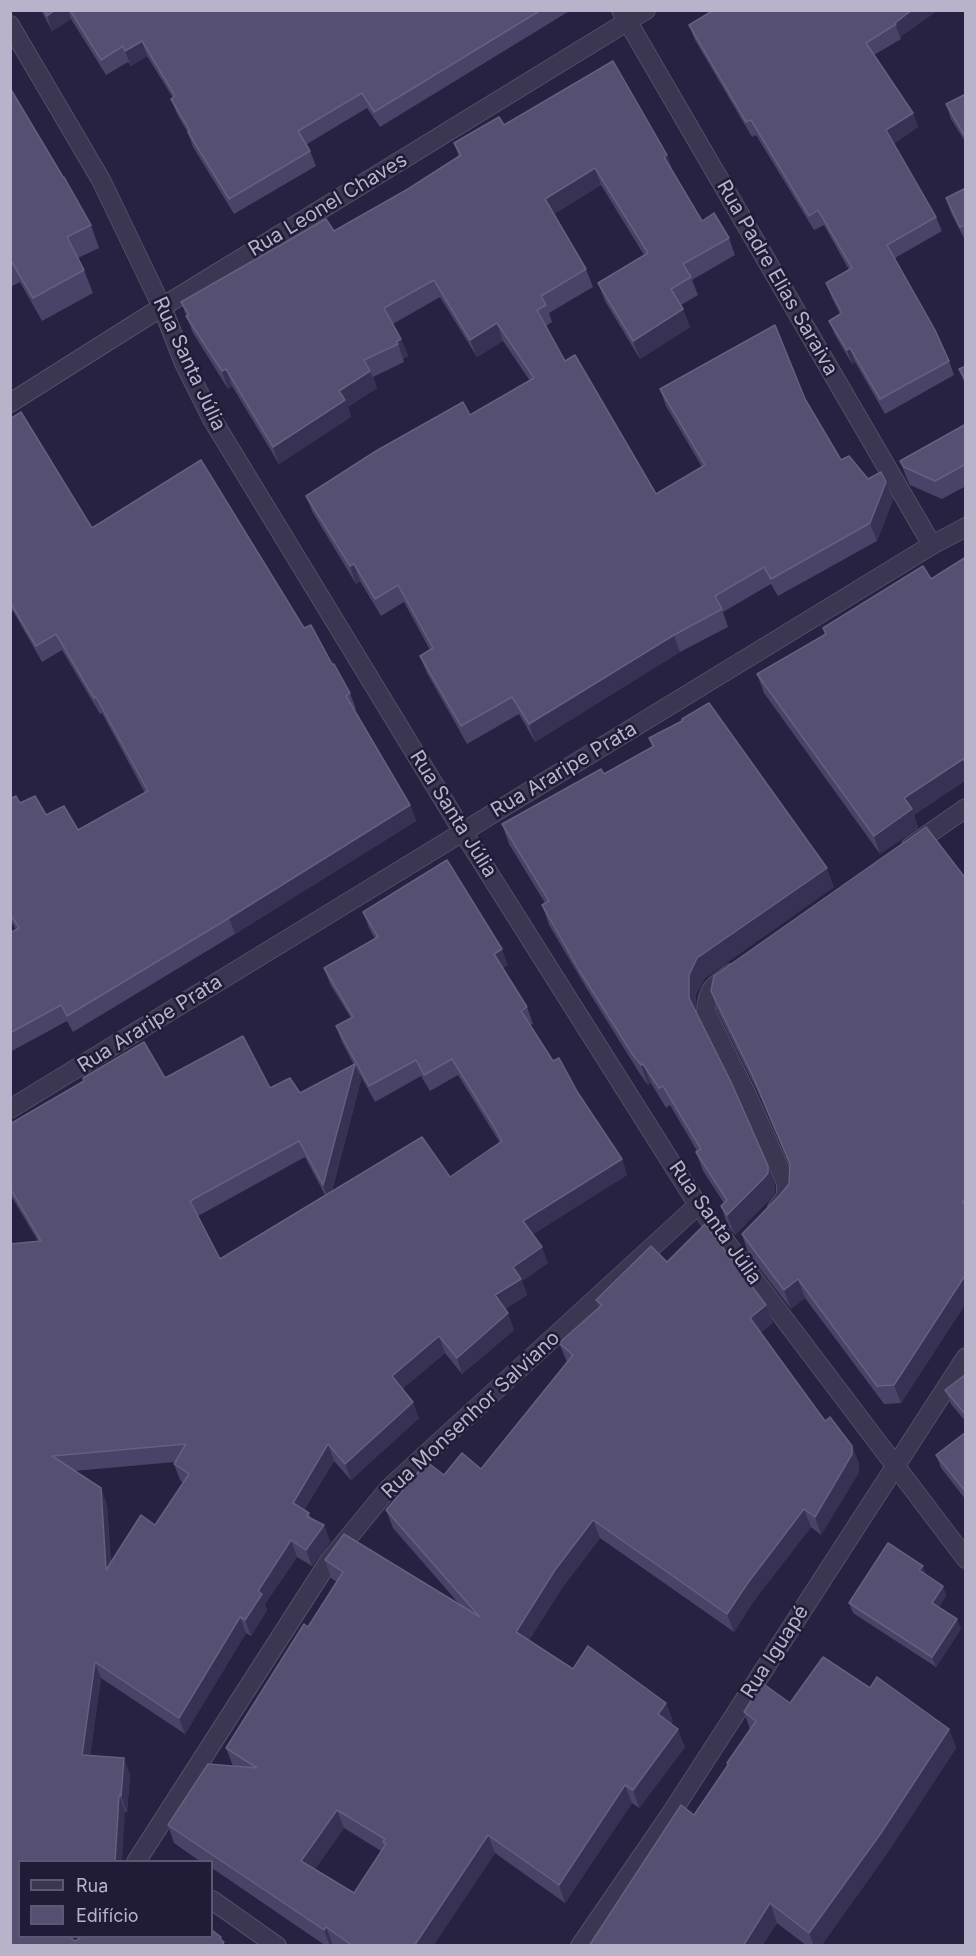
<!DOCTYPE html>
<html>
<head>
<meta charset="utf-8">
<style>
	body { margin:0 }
	#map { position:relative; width:976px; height:1956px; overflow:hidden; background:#272241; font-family:Inter,sans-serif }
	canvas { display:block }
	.frame { position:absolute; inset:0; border:12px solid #b8b3cb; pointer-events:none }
	.legend { position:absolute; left:18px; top:1860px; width:195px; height:78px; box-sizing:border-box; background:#201b36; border:2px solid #5d5872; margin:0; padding:8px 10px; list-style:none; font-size:18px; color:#b8b3cb }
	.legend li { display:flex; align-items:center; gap:12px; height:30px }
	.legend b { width:30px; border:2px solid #5d5872 }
</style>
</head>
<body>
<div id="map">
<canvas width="976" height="1956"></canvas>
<div class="frame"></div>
<ul class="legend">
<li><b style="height:8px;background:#3b3651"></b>Rua</li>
<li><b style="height:16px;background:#555071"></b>Edifício</li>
</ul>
</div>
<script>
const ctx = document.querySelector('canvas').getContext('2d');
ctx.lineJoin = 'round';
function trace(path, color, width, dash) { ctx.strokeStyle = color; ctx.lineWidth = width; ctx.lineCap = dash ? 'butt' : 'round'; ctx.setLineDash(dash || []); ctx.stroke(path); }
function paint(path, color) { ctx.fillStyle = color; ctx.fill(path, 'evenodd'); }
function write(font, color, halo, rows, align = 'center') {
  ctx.font = font + ' Inter,sans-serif'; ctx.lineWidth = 5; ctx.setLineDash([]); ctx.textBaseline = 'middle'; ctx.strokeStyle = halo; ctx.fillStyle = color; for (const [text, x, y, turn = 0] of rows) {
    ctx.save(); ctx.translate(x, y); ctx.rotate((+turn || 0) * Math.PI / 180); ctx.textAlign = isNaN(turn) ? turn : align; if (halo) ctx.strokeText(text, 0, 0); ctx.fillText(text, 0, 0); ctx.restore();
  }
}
const minor = new Path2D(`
	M621 10 932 545
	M10 25 101 180 162 307 184 363 212 419 463 832 698 1205 966 1559
	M10 403 162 307 646 10
	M911 846 966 808
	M731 973C713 986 707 989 706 1012L748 1097 786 1183V1196L777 1208
	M10 1109 932 545 966 527
	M136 1862 329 1561 389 1488 698 1205
	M212 1900 277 1946
	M580 1946 670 1815 966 1357`);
trace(minor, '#534e68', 20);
trace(minor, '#3b3651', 18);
paint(new Path2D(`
	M41 10H571L380 127 367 108 307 144 310 151 316 166 234 214 193 147 188 133 177 114 171 99 173 98 147 56 131 66 128 62 106 75 71 19 52 31Z
	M714 10H938L900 37 901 39 874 55 913 113 918 127 893 144 936 217 942 231 895 258 949 361 954 375 885 414 855 362 852 364 835 335 829 321 840 314 832 298 826 283 849 270 824 225 814 230 756 135 752 137 695 40 689 25Z
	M10 88 91 225 99 248 78 258 84 270 93 293 42 321 20 282 10 287Z
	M966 94V143L951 119 946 104Z
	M504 125 667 155 673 172 702 221 729 238 735 255 692 280 698 295 681 305 690 327 640 359 605 301 598 283 644 255 601 185 554 214 586 269 593 287 549 313 552 322 546 326 565 361 656 494 702 467 666 406 660 389 805 399 841 460 868 479 886 482 893 500 877 541 778 596 771 584 723 612 728 627 680 652 535 742 519 714 467 744 427 673 420 656 430 650 404 602 381 616 360 581 356 584 313 513 306 496 470 415 530 381 503 341 477 357 440 297 393 324 401 339 408 356 403 359 404 362 373 377 377 388 348 407 351 417 279 464 232 386 228 389 193 333 181 302 334 231 408 189 459 157 454 143Z
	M966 188V242L951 213 946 198Z
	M966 366V387L959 369Z
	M10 419 92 528 304 628 332 664 350 693 356 709 354 710 410 805 416 821 235 934 73 1032 67 1021 10 1052V933L16 930 10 919V799L78 830 145 793 102 713 100 714 62 650 42 662 13 611 10 613Z
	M966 424V486L942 499 910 485 907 479 900 461Z
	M966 557V780L914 815 918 828 880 854 764 693 757 674 825 635 823 628 931 579Z
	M649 738 834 887 705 978 696 994V1012L775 1185V1192L770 1199 735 1235 728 1226 721 1206 724 1203 703 1171 696 1152 697 1151 670 1105 666 1108 651 1083 648 1085 640 1074 587 989 549 925 542 905 545 903 509 844 502 824 604 774 652 747Z
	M966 879V1303L901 1403 884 1404 805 1298 791 1309 748 1253 742 1234 780 1195 789 1184 790 1166 758 1092 717 1010 711 991Z
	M363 912 508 965 503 968 527 1007 533 1024 530 1025 553 1061 578 1093 622 1159 627 1175 533 1234 548 1263 522 1281 527 1295 505 1309 514 1330 462 1374 445 1353 402 1389 419 1418 351 1480 334 1461 304 1510 309 1513 311 1518 324 1525 330 1542 312 1566 297 1557 265 1604 267 1610 251 1636 246 1633 185 1734 101 1678 90 1755 130 1774 127 1813 125 1811 20 1862 74 1940 75 1941 221 1937 225 1946H10L38 1241 10 1194V1124L84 1081 83 1078H165L270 1088 300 1093 354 1065 342 1042 336 1026 351 1018 330 984 324 968 375 939 369 928ZM358 1071 375 1102 421 1076 430 1091 458 1075 500 1143 450 1177 332 1191 361 1080ZM305 1157 325 1195 220 1259 198 1216ZM175 1462 174 1464 180 1480 183 1483 155 1525 111 1563 107 1505 101 1488 74 1471Z
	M667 1262 773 1323 760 1333 825 1421 852 1446 859 1464V1472L821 1535 811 1527 753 1602 734 1632 600 1538 562 1588 529 1640 573 1669 666 1703 673 1721 671 1723 685 1747 639 1808 632 1803 565 1903 495 1853 433 1946H326L212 1868V1862H201L174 1843 168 1825 233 1766 226 1748 308 1627 337 1582 331 1578 325 1560 460 1605 393 1528 386 1510 444 1475 481 1469 567 1362 559 1343 599 1307 596 1300ZM344 1828 381 1851 354 1893 315 1869Z
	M966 1374V1422L951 1404 945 1390Z
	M966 1432V1500L941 1468 936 1455Z
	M926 1575 943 1586 946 1596 939 1607 961 1629 936 1667 853 1613 849 1603Z
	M870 1688 949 1729 956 1748 888 1852 821 1946H807L777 1923 762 1946H589L694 1815 728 1766 727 1763 750 1729 744 1712Z`), '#494467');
paint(new Path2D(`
	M55 10H68L71 19 52 31 47 16Z
	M912 10H938L900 37 895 23Z
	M142 41 147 56 131 66 125 51Z
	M913 113 918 127 891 145 886 130Z
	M667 155 673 173 664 157Z
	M595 168 601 185 551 216 545 199Z
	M683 309 690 327 640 359 633 341Z
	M497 323 503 341 477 357 470 340Z
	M401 339 408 356 403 359 398 344 396 342Z
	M850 348 855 362 852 364 847 350Z
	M226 369 232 386 228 389 222 371Z
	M370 371 377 388 348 407 351 417 279 464 273 447 339 391Z
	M886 482 893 500 877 541 870 523Z
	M354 564 360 581 356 584 350 566Z
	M674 635 680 652 535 742 529 724Z
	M963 759 966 767V780L914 815 918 828 880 854 874 836 904 798Z
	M410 805 416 821 235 934 229 918Z
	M827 868 834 887 705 978 696 994V1017L689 998V975L697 958Z
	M502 949 508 965 500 970 494 954Z
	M355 1064 361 1080 329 1201 323 1185Z
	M643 1064 651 1083 648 1085 641 1065Z
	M622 1159 627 1175 529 1237 523 1221Z
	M768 1166 775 1185V1192L770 1199 735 1235 727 1215Z
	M542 1247 548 1263 522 1281 527 1295 501 1311 495 1295 513 1267Z
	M966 1274V1303L901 1403 894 1385Z
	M798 1279 805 1298 791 1309 784 1290Z
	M766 1305 773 1323 756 1336 750 1318Z
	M508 1313 514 1330 462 1374 457 1358Z
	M439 1336 445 1353 398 1392 392 1376Z
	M413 1402 419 1418 351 1480 345 1464Z
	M328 1444 334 1461 298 1519 293 1503Z
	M852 1446 859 1464V1472L821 1535 815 1517Z
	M101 1488 107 1505 112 1586 106 1570Z
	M804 1509 811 1527 753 1602 734 1632 727 1614 747 1584Z
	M593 1520 600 1538 562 1588 523 1650 516 1632 555 1570Z
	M324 1525 330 1542 312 1566 306 1550Z
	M291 1540 297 1557 265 1604 267 1610 251 1636 245 1620 258 1591Z
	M923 1566 926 1576 919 1570Z
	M943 1586 946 1596 936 1613 932 1603Z
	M240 1617 246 1633 185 1734 179 1718Z
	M957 1619 961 1629 936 1667 932 1657Z
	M95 1662 101 1678 88 1771 82 1755Z
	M666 1703 673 1721 665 1732 658 1714Z
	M678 1729 685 1747 639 1808 633 1790Z
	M949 1729 956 1748 888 1852 821 1946H814L809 1933Z
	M124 1758 130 1774 127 1813 121 1796Z
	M625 1785 632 1803 565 1903 559 1885Z
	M119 1795 125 1811 122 1862H115Z
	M337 1810 344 1828 308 1879 301 1861Z
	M488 1835 495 1853 433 1946H414Z
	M770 1903 777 1923 762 1946H743Z
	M326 1927 333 1945 332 1946H330L324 1930Z`), '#373253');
const building = new Path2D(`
	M44 10H55L47 16Z
	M70 10H541L374 112 362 93 298 131 310 151 229 199 188 132 190 131 171 99 175 96 142 41 125 51 123 46 101 60Z
	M714 10H912L895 23 896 24 866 43 913 113 886 130 936 217 887 245 935 330 949 361 880 399 850 348 847 350 829 321 842 313 826 283 852 268 818 210 809 216 751 120 746 122 689 25Z
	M613 61 667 155 664 157 702 221 714 213 729 238 683 264 691 277 671 289 683 309 633 341 598 283 648 253 608 189 595 168 545 199 586 269 541 296 546 305 537 310 565 361 575 355 656 494 705 465 660 389 775 325 805 399 841 460 849 456 868 479 881 472 886 482 870 523 771 579 764 567 715 596 722 609 674 635 529 724 512 697 461 726 420 656 433 648 398 585 375 599 354 564 350 566 306 496 376 451 463 402 470 415 534 378 497 323 470 340 434 280 384 308 401 339 396 342 398 344 364 360 370 371 339 391 345 400 273 447 226 369 222 371 186 316 189 315 181 302 326 219 334 231 408 189 461 155 454 143 499 117 504 125Z
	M10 88 63 177H64L91 225 67 237 84 270 33 298 10 259Z
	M966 94V138L946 104Z
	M966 188V225L960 227 946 198Z
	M966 366V381L959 369Z
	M21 412 92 528 201 460 304 628 311 625 332 664H334L350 693 346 696 410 805 229 918 67 1016 61 1005 10 1033V933L19 928 10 914V799L16 796 20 803 35 796 46 815 64 806 78 830 148 791 96 697 94 698 56 634 36 646 10 602V419Z
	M966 424V464L935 481 904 467 900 461Z
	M966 557V763L963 759 904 798 912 809 874 836 757 674 826 634 823 628 923 566 931 579Z
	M709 703 827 868 697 958 689 975V998L731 1082 768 1166V1173L763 1179 727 1215 721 1206 727 1200 696 1152 701 1149 663 1086 659 1088 643 1064 641 1065 633 1055 579 970 542 905 549 901 502 824 601 769 604 774 654 746 649 738 682 721V719Z
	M926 827 966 879V1199L962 1202 966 1206V1274L894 1385 877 1386 798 1279 784 1290 742 1234 780 1195 789 1184 790 1164 752 1074 711 991 714 976Z
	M447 860 502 949 494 954 527 1007 521 1011 553 1061 559 1058 578 1093 622 1159 523 1221 542 1247 513 1267 521 1279 495 1295 508 1313 457 1358 439 1336 392 1376 413 1402 345 1464 328 1444 293 1503 309 1513 306 1516 324 1525 306 1550 291 1540 258 1591 262 1594 245 1620 240 1617 179 1718 95 1662 82 1755 124 1758 121 1796 119 1795 115 1862H20V1936H68L75 1941 84 1936H212V1930L221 1937 220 1939 224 1942 221 1946H10V1244L41 1241 10 1188V1124L84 1081 83 1078 144 1042 165 1078 243 1036 270 1088 290 1078 300 1093 355 1064 323 1185 299 1141 190 1201 220 1259 422 1137 450 1177 502 1141 493 1125 452 1059 424 1075 416 1060 369 1086 336 1026 353 1017 324 968 378 937 363 912ZM186 1444 174 1464 189 1474 155 1525 141 1515 106 1570 101 1488 52 1456Z
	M705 1224 766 1305 750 1318 825 1421 830 1417 852 1446V1454L815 1517 804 1509 747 1584 727 1614 593 1520 555 1570 516 1632 573 1669 588 1646 666 1703 658 1714 678 1729 633 1790 625 1785 559 1885 488 1835 414 1946H353L326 1927 324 1930 168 1825 208 1764 257 1768 226 1748 304 1624 308 1627 343 1572 325 1560 344 1534 480 1617 386 1510 427 1462 444 1475 462 1453 481 1469 573 1355 559 1343 602 1305 596 1300 651 1246 667 1262ZM337 1810 385 1839 383 1842 386 1844 354 1893 301 1861Z
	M966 1374V1415L945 1390Z
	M966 1432V1492L936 1455Z
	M888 1543 923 1566 919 1570 943 1586 932 1603 957 1619 932 1657 849 1603Z
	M823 1657 870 1688 877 1677 949 1729 881 1833 809 1933 770 1903 743 1946H589L681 1805 694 1815 728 1765 727 1763 756 1721 744 1712 762 1683 790 1703Z`);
paint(building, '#555071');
trace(building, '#65607f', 1.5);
write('20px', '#b8b3cb', '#201b36', [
	["Rua Leonel Chaves",328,205,-31],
	["Rua Padre Elias Saraiva",777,278,60],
	["Rua Santa Júlia",189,364,65],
	["Rua Araripe Prata",564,770,-31],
	["Rua Santa Júlia",453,814,58],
	["Rua Araripe Prata",150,1024,-32],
	["Rua Santa Júlia",715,1223,55],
	["Rua Monsenhor Salviano",471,1415,-43],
	["Rua Iguapé",775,1652,-57]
]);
</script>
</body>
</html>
